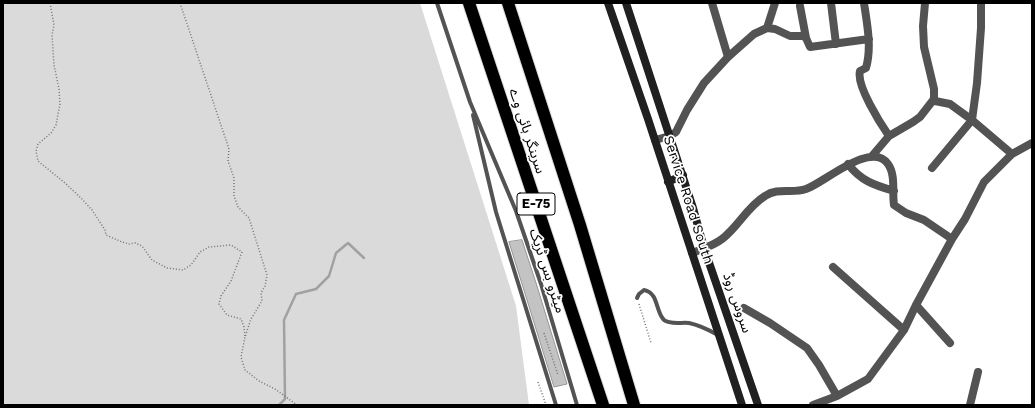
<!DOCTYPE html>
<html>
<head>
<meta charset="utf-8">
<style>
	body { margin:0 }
	#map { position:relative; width:1035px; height:408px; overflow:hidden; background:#fff; font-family:"Work Sans",sans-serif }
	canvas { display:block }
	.frame { position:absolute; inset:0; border:4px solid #000; pointer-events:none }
</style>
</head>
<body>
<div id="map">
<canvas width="1035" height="408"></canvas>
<div class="frame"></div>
</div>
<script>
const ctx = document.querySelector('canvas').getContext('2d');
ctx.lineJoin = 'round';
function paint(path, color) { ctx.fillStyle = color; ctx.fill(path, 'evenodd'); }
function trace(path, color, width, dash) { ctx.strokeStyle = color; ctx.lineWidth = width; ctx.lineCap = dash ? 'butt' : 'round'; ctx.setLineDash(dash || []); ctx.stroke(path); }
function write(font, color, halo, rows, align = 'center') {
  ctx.font = font + ' "Work Sans","Noto Sans Arabic",sans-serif'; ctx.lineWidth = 3.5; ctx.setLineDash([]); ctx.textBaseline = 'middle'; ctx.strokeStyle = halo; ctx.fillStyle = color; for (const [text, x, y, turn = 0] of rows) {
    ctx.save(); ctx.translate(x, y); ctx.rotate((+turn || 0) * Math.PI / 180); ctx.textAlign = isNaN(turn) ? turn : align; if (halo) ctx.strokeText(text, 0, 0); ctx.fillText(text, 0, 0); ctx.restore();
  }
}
paint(new Path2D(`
	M3 3H420L516 306 529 405H3Z`), '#dadada');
trace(new Path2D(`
	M279 405 285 399 284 320 296 294 316 289 329 276 336 253 348 243 364 258`), '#a1a1a1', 2.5);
const building = new Path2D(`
	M522 240 537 286 567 384 554 387 509 242Z`);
paint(building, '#c3c3c3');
trace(building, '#979797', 1);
const highway = new Path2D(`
	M469 3 603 405
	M508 3 580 225 634 405`);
trace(highway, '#dbdbdb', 14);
trace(new Path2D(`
	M50 3 54 25 52 35 54 65 59 89 60 104 56 125 51 133 38 144 36 151 38 161 65 183 82 199 92 210 105 230 106 235 122 242 129 244 135 243 142 246 152 260 167 268 183 270 191 265 200 252 209 247 231 245 242 252 231 281 221 296 219 304 227 315 241 319 244 327 245 337
	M180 3 229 149 228 161 234 178V196L238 207 249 218 267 275 265 286 261 293 262 301 251 319 245 337 241 357 245 370 259 381 275 389 297 405
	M639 304 651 343
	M544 333 558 375
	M538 382 546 405`), '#757575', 1.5, [1, 2]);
trace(new Path2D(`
	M437 3 470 102 516 211 541 284 577 405
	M473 115 496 212 556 405
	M637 298 639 294 644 290C659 293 655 311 664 320 670 325 682 322 689 323 699 325 709 330 718 335`), '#535353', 4);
trace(new Path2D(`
	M712 3 728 57
	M831 3 836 44
	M864 3C867 24 872 47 866 68L860 71C856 85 880 123 889 136L872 156
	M800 6 806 38
	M767 28 775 3
	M935 101 950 104 972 120 1012 154
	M889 136 913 122 920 117 934 99V89L924 47 923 26 925 3
	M655 140 670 136 676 132 687 110 704 83 728 57 754 34 767 28 775 29 790 36H803L806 38 810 47 869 39
	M848 164C861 181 874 185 894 191
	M932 168 972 120 977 83 981 28V3
	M692 253C702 249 713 246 722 239 738 227 747 207 765 196 778 187 792 194 806 189 824 183 871 140 888 164 896 175 892 193 894 205L906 213 924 220 952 239
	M833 267 904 330
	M916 305 950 343
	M744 308 770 323 807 348 819 365 837 396
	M813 405 837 396 868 379 904 330 916 305 952 239 965 219 984 182 1012 154 1032 143
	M970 405 978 372`), '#535353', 8);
trace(new Path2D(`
	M608 3 648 119 742 405
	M626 3 693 208 704 248 758 405
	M668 182 683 175`), '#202020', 8);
trace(highway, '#000', 12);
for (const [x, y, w] of [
	[536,204,38]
]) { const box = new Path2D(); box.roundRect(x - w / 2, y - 11, w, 22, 3); ctx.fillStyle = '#fff'; ctx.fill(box); trace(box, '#000', 1); }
write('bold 13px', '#000', null, [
	["E-75",536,204]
]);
write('14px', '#000', '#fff', [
	["سرینگر ہائی وے",527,131,72],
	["Service Road South",688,200,72],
	["میٹرو بس ٹریک",547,271,72],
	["سروس روڈ",737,303,71]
]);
</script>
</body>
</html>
